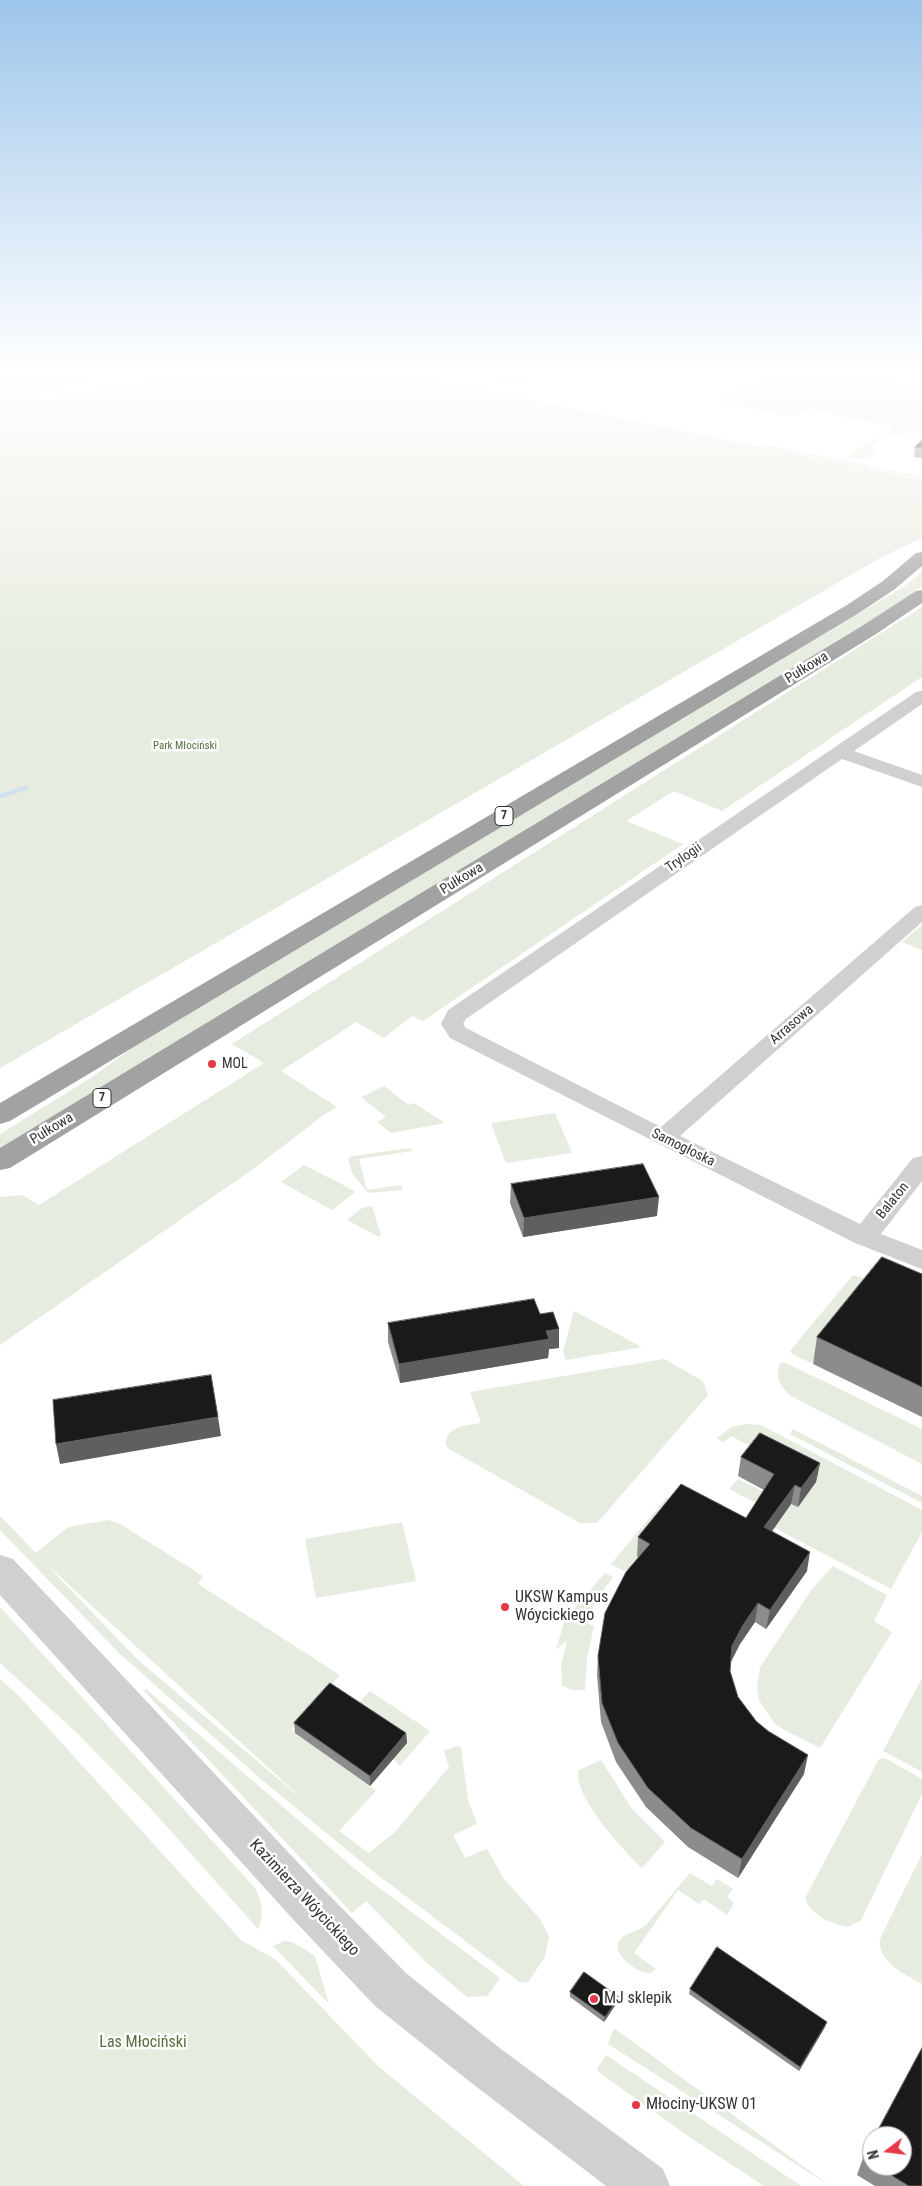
<!DOCTYPE html>
<html>
<head>
<meta charset="utf-8">
<style>
	body { margin:0 }
	#map { position:relative; width:922px; height:2186px; overflow:hidden; background:#fff; font-family:"Roboto Condensed",sans-serif }
	canvas { display:block }
	.north { position:absolute; left:862px; top:2126px; width:50px; height:50px; box-sizing:border-box; background:#fff; border:1px solid #adadad; border-radius:50%; rotate:255deg; font-size:14px; font-weight:700; line-height:20px; text-align:center; color:#333 }
	.north::after { content:''; display:block; margin:auto; width:18px; height:22px; background:#e63946; clip-path:polygon(50% 0,100% 100%,50% 72%,0 100%) }
</style>
</head>
<body>
<div id="map">
<canvas width="922" height="2186"></canvas>
<div class="north">N</div>
</div>
<script>
const ctx = document.querySelector('canvas').getContext('2d');
ctx.lineJoin = 'round';
function paint(path, color) { ctx.fillStyle = color; ctx.fill(path, 'evenodd'); }
function trace(path, color, width, dash) { ctx.strokeStyle = color; ctx.lineWidth = width; ctx.lineCap = dash ? 'butt' : 'round'; ctx.setLineDash(dash || []); ctx.stroke(path); }
function write(font, color, halo, rows, align = 'center') {
  ctx.font = font + ' "Roboto Condensed",sans-serif'; ctx.lineWidth = 5; ctx.setLineDash([]); ctx.textBaseline = 'middle'; ctx.strokeStyle = halo; ctx.fillStyle = color; for (const [text, x, y, turn = 0] of rows) {
    ctx.save(); ctx.translate(x, y); ctx.rotate((+turn || 0) * Math.PI / 180); ctx.textAlign = isNaN(turn) ? turn : align; if (halo) ctx.strokeText(text, 0, 0); ctx.fillText(text, 0, 0); ctx.restore();
  }
}
paint(new Path2D(`
	M0 369H159L114 376 29 394 48 401 137 382 220 369H380L922 480V538L882 557 0 1068Z
	M432 369H554L522 387Z
	M788 369 844 381 857 388 878 376 922 387V434C906 430 894 436 884 434L870 447 877 450C866 461 860 460 846 457L894 427 808 409 790 417 717 400Z
	M767 445 922 477V479L764 447Z
	M922 572V586L886 613 0 1150V1134L89 1079 138 1044 903 587Z
	M922 607V677L722 811 674 791 626 821 683 844 423 1021 412 1016 384 1038 356 1022 281 1071 337 1107 325 1114 253 1169 0 1345V1197L22 1195 39 1205 264 1063 232 1044Z
	M922 925V950L902 942Z
	M384 1086 409 1105 414 1103 445 1123 391 1133 377 1122 386 1117 361 1097Z
	M555 1113 572 1153 506 1163 491 1123Z
	M411 1148 412 1151 359 1159 367 1190 401 1185 403 1190 368 1193 352 1173 348 1158 352 1156Z
	M304 1165 349 1188 355 1192 332 1210 281 1182Z
	M372 1206 381 1236H377L347 1220 362 1208Z
	M853 1275 875 1282 811 1363 792 1354 790 1351Z
	M574 1311 642 1347 566 1360 563 1351Z
	M664 1359 703 1381 708 1395 597 1523H580L449 1449 446 1445C445 1425 467 1426 481 1423L470 1392Z
	M780 1363H786L922 1429V1464L791 1396C780 1387 775 1377 780 1363Z
	M747 1424 761 1425 922 1510V1532L891 1589 773 1527 790 1503 798 1507 817 1481 731 1436 723 1443 717 1438 731 1427Z
	M793 1429 922 1496V1503L790 1434Z
	M738 1479 770 1495 762 1506 729 1489Z
	M667 1497 679 1503 637 1556 647 1562 624 1571 611 1564Z
	M0 1516 36 1553 68 1527 109 1520 120 1524 203 1576 198 1584 340 1675 291 1729 376 1791 339 1831 369 1853 395 1832 449 1767 444 1751 456 1746 461 1747 468 1800 477 1824 453 1835 465 1858 487 1849 504 1879 540 1919 549 1937 545 1957 528 1982 521 1983 375 1873 262 1780 119 1653 0 1530ZM44 1562 296 1793V1794L138 1660Z
	M402 1522 416 1581 316 1598 305 1539Z
	M833 1566 887 1595 874 1621 892 1632 820 1748 783 1729 774 1723 759 1700 757 1688 760 1667 812 1589Z
	M605 1573 613 1577 596 1601 586 1623 594 1626 587 1659 585 1690H571L562 1685 561 1666 567 1640 556 1650 565 1619Z
	M0 1607 255 1888C263 1903 264 1914 258 1929L152 1810 78 1734 0 1663Z
	M922 1678V1772L883 1751Z
	M0 1679 18 1695 241 1940 276 1960 379 2067 524 2186H0Z
	M146 1689 362 1875 500 1978 487 1996 467 1997 427 1963 366 1901 352 1913 144 1691Z
	M370 1691 430 1731 400 1766 393 1759 406 1743 354 1708Z
	M885 1758 922 1779V1794L861 1920 848 1927C832 1924 810 1915 805 1898L879 1759Z
	M601 1760 632 1809 665 1842 642 1868C624 1851 571 1794 579 1770Z
	M922 1854V1984C905 1974 877 1962 880 1939Z
	M690 1873 712 1886 717 1879 733 1889 727 1897 734 1903 727 1915 704 1899 699 1904 678 1890 634 1953 656 1969 651 1973C640 1975 610 1954 619 1941 624 1933 638 1932 646 1925Z
	M284 1941 292 1942 315 1956 329 2004 273 1946Z
	M614 2028 830 2186 608 2044Z
	M606 2055 801 2186H764L691 2138 600 2073 597 2069Z`), '#e6ecdf');
trace(new Path2D(`
	M0 796 26 788`), '#cfe2ee', 4.5);
paint(new Path2D(`
	M782 369 776 374 770 370V369Z
	M813 369H834L861 377 877 369H893L862 385Z
	M922 691V704L854 751 922 775V787L842 759 466 1019 463 1024 466 1028 661 1127 915 907 922 905V922L680 1136 860 1224 913 1158 922 1156V1181L881 1234 922 1250V1269L855 1243 450 1038 441 1024 448 1010 916 692Z`), '#d0d0d0');
paint(new Path2D(`
	M0 1555 13 1559 320 1886 407 1974 501 2049 663 2169 670 2186H606L469 2081 375 2006 290 1916 0 1595Z`), '#d0d0d0');
paint(new Path2D(`
	M922 552V566L895 589 859 613 10 1121 0 1124V1103L847 605 883 581 916 553Z
	M922 590V603L876 634 10 1168 0 1170V1148L862 626 916 591Z`), '#a2a2a2');
paint(new Path2D(`
	M922 440V458L914 457 915 447Z
	M511 1184 657 1216 523 1237 510 1203Z
	M922 1274V1417L813 1364 817 1337Z
	M540 1314 559 1329V1348L549 1349 548 1358 400 1383 388 1342V1323Z
	M741 1457 820 1463 816 1482 798 1507 791 1504 772 1531 807 1571 766 1629 755 1622 740 1644 731 1662 730 1671 738 1697 756 1721 804 1774 738 1878 688 1847 646 1807 616 1762 601 1722 597 1675 598 1656 638 1557H637L638 1537 746 1518 764 1490 738 1476Z
	M294 1723 406 1733 407 1743 370 1786 295 1733Z
	M690 1989 825 2027 799 2071 689 1994Z
	M570 1992 619 1997 618 2001 604 2022 570 1997Z
	M872 2141V2166H902L922 2186H875L857 2175 863 2158Z`), '#8c8c8c');
paint(new Path2D(`
	M659 1197 657 1216 523 1237 524 1218Z
	M559 1329V1348L549 1349 548 1358 400 1383 399 1364 546 1331Z
	M218 1417 221 1436 60 1464 56 1444Z
	M820 1463 816 1482 798 1507 801 1488Z
	M795 1485 791 1504 761 1547 764 1527Z
	M810 1552 807 1571 766 1629 770 1610Z
	M758 1603 755 1622 740 1644 729 1665 732 1646 743 1625Z
	M406 1733 407 1743 370 1786V1776Z
	M808 1755 804 1774 738 1878 742 1859Z
	M619 1997 618 2001 604 2022 605 2017Z
	M827 2022 825 2027 799 2071 800 2067Z`), '#5f5f5f');
const building = new Path2D(`
	M922 440V448L915 447Z
	M643 1164 659 1197 524 1218 511 1184Z
	M882 1257 922 1274V1387L817 1337Z
	M534 1299 540 1314 553 1312 559 1329 546 1331 549 1339 399 1364 388 1323Z
	M211 1375 218 1417 56 1444 53 1400Z
	M760 1433 820 1463 801 1488 795 1485 764 1527 810 1552 770 1610 758 1603 743 1625 732 1646 730 1671 738 1697 756 1721 768 1731 808 1755 742 1859 691 1828 648 1788 618 1743 602 1703 598 1656 605 1613 626 1572 650 1544 638 1537 681 1484 746 1518 774 1474 741 1457Z
	M330 1683 406 1733 370 1776 294 1723Z
	M717 1947 827 2022 800 2067 690 1989Z
	M584 1972 619 1997 605 2017 570 1992Z
	M922 2048V2186H909L876 2166H902V2136H875Z
	M872 2141V2164L863 2158Z`);
paint(building, '#1a1a1a');
trace(building, '#5f5f5f', 1);
const sky = ctx.createLinearGradient(0, 0, 0, 675);
sky.addColorStop(0, '#9ec6ea');
sky.addColorStop(0.55, '#fff');
sky.addColorStop(1, '#ffffff00');
ctx.fillStyle = sky;
ctx.fillRect(0, 0, 922, 675);
for (const [x, y, r, color] of [
	[212,1064,5,"#e63946"],
	[505,1607,5,"#e63946"],
	[594,1999,5,"#e63946"],
	[636,2105,5,"#e63946"]
]) { const dot = new Path2D(); dot.arc(x, y, r, 0, 2 * Math.PI); ctx.fillStyle = color; ctx.fill(dot); trace(dot, '#fff', 2); }
write('11px', '#56703f', '#fff', [
	["Park Młociński",185,746]
]);
for (const [x, y, w] of [
	[504,816,18],
	[102,1098,18]
]) { const box = new Path2D(); box.roundRect(x - w / 2, y - 9.5, w, 19, 4); ctx.fillStyle = '#fff'; ctx.fill(box); trace(box, '#333', 1); }
write('bold 12px', '#333', null, [
	["7",504,816],
	["7",102,1098]
]);
write('14px', '#333', '#fff', [
	["Pułkowa",807,668,-31],
	["Trylogii",684,858,-35],
	["Pułkowa",462,879,-31],
	["Arrasowa",792,1025,-41],
	["Pułkowa",52,1129,-31],
	["Samogłoska",683,1148,26],
	["Balaton",893,1201,-51]
]);
write('14px', '#333', '#fff', [
	["MOL",222,1064]
], 'left');
write('16px', '#333', '#fff', [
	["UKSW Kampus",515,1598],
	["Wóycickiego",515,1616],
	["MJ sklepik",604,1999],
	["Młociny-UKSW 01",646,2105]
], 'left');
write('16px', '#333', '#fff', [
	["Kazimierza Wóycickiego",304,1898,47]
]);
write('16px', '#56703f', '#fff', [
	["Las Młociński",143,2043]
]);
</script>
</body>
</html>
